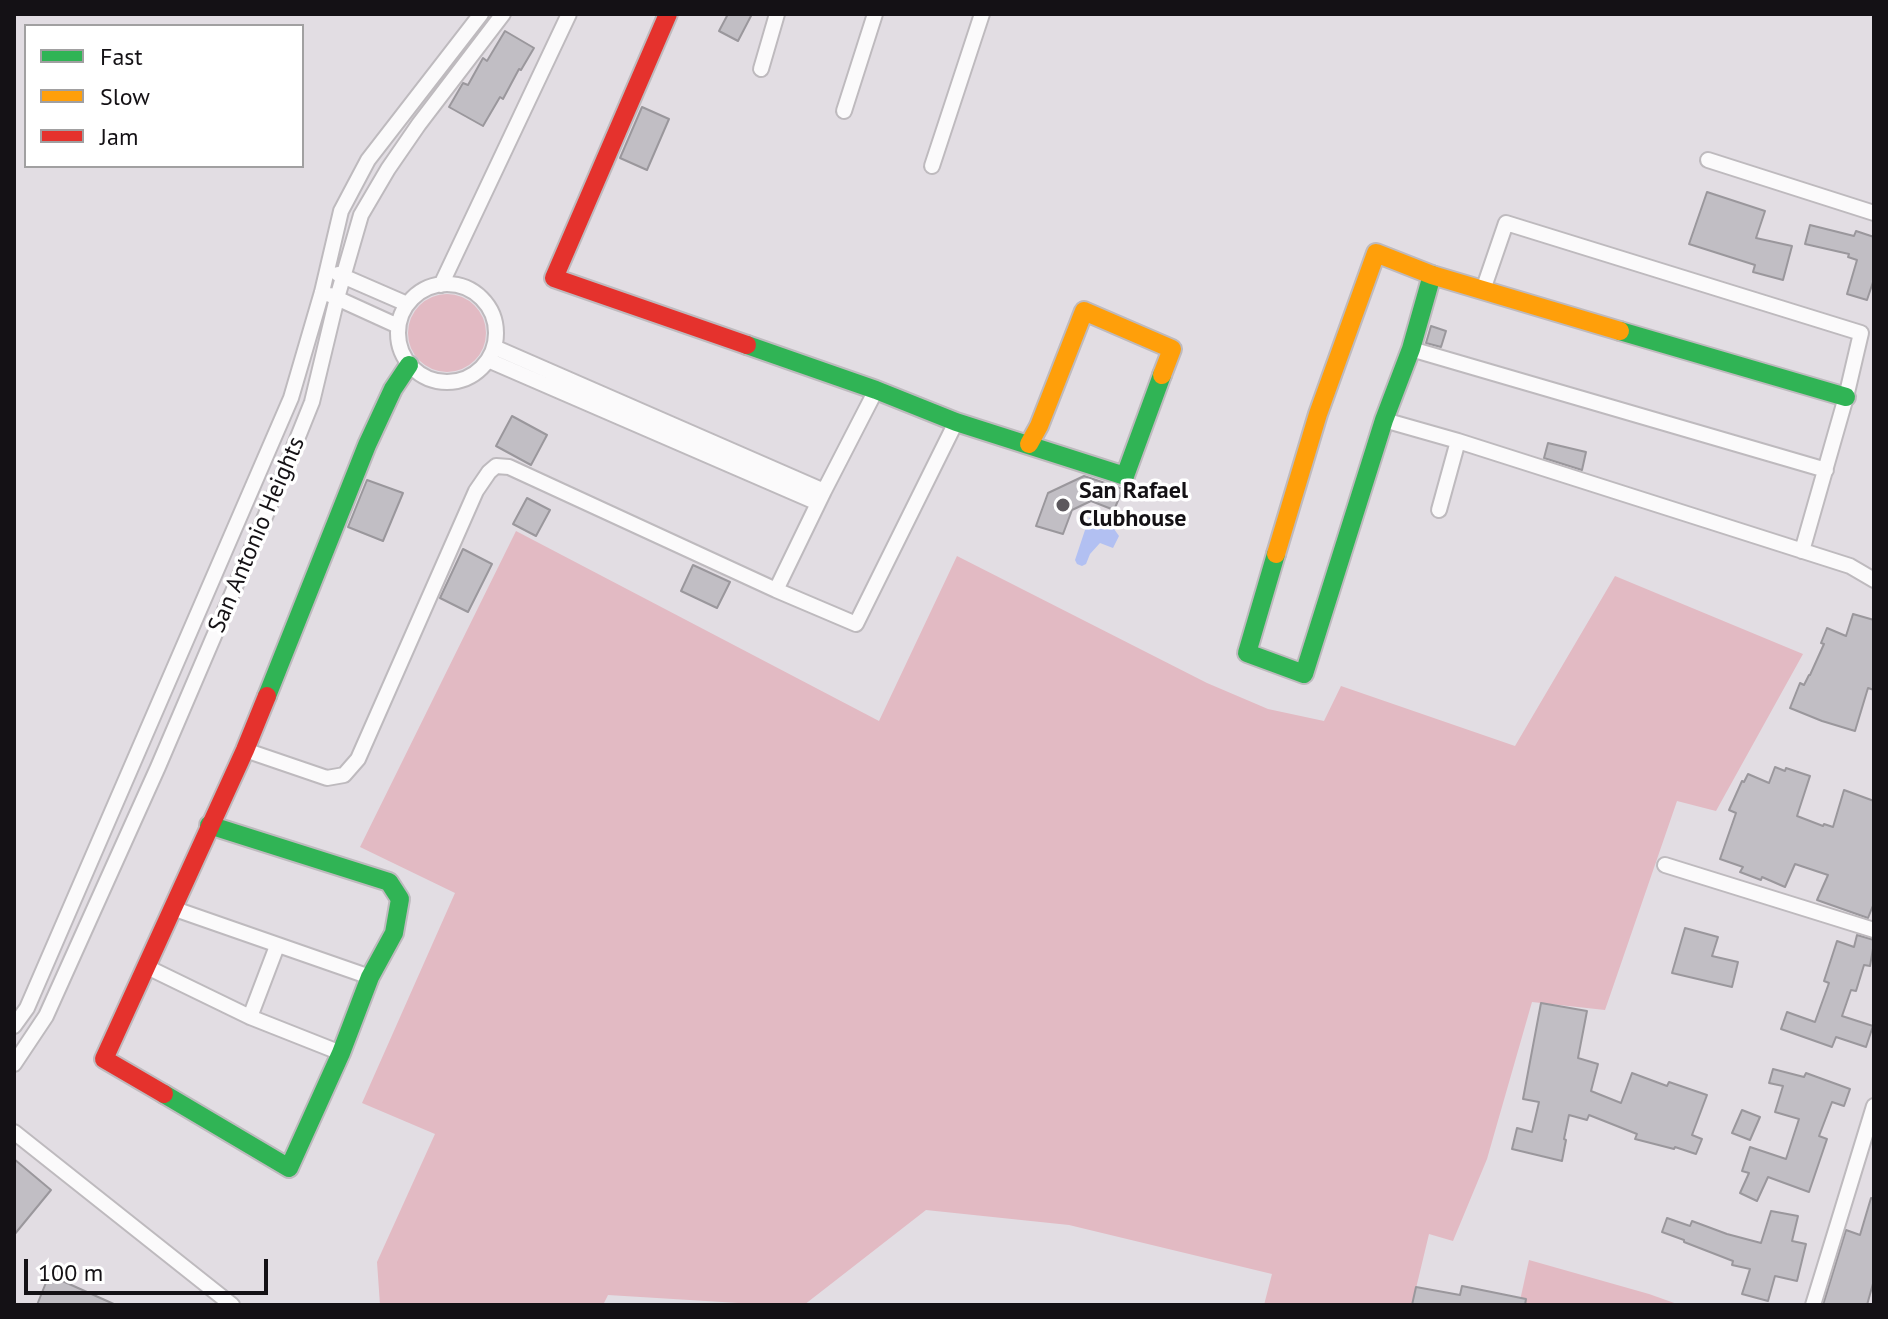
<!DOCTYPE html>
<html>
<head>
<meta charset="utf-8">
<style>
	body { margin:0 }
	#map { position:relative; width:1888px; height:1319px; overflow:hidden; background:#e2dde3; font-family:"PT Sans",sans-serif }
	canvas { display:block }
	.frame { position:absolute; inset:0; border:16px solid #141115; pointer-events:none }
	.legend { position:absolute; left:24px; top:24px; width:280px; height:144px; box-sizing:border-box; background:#fff; border:2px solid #a1a0a1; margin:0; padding:10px 14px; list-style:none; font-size:24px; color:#141115 }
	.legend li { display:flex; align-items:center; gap:16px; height:40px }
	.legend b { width:40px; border:2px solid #a1a0a1 }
	.scale { position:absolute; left:24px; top:1259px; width:244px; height:36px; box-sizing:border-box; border:4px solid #141115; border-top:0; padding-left:10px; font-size:24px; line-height:28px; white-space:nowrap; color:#141115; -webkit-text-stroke:6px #fff; paint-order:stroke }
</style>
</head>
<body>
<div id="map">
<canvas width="1888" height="1319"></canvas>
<div class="frame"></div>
<ul class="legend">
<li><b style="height:10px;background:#30b455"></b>Fast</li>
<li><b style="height:10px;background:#ff9f0a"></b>Slow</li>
<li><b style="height:10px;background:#e5322d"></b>Jam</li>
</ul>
<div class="scale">100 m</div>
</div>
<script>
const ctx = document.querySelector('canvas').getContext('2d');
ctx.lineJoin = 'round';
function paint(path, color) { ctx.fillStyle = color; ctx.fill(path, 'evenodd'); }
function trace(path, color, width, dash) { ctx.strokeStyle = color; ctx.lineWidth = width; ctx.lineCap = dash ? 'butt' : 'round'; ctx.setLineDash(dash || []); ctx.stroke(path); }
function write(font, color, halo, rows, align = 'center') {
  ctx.font = font + ' "PT Sans",sans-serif'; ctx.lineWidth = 7; ctx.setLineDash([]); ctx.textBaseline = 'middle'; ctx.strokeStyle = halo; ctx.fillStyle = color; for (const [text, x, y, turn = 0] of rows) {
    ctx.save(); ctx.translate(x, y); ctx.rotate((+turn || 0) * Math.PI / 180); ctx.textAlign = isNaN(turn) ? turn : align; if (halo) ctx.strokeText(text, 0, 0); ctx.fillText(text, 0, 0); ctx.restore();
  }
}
paint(new Path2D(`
	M408 333a39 39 0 1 1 78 0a39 39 0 1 1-78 0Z
	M516 531 879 721 957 556 1207 683 1268 709 1324 721 1341 686 1515 746 1615 576 1803 654 1716 811 1677 801 1605 1010 1532 1002 1487 1159 1453 1241 1429 1234 1412 1305H1264L1272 1274 1069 1225 926 1210 804 1305H771L608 1295 603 1305H380L377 1262 435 1134 362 1103 455 893 360 847Z
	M1529 1260 1649 1294 1680 1305H1519Z`), '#e2bac3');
paint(new Path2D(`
	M1089 518 1112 526 1119 536 1113 548 1100 543 1090 554 1086 564 1082 566 1077 564 1075 560Z`), '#b2c0f2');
const building = new Path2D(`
	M728 14H752L738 41 719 31Z
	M505 31 534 48 521 70 519 69 503 99 500 97 483 126 449 107 463 83 468 85 483 58 487 61Z
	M642 107 669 119 647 170 620 158Z
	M1707 192 1765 211 1756 238 1792 246 1783 280 1753 272 1755 265 1689 244Z
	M1810 225 1854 236 1856 231 1874 237V279L1867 300 1847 294 1857 260 1848 257 1849 254 1805 244Z
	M1431 326 1446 331 1441 347 1426 343Z
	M512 416 547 435 531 465 496 446Z
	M1548 443 1586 452 1582 470 1544 458Z
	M1084 476 1123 489 1114 510 1091 501 1072 510 1063 534 1036 526 1048 493Z
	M367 480 403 493 383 541 348 527Z
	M527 498 550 510 536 536 513 524Z
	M463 549 492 564 468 612 440 598Z
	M693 565 730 582 717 608 681 591Z
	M1853 614 1874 620V690L1868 688 1855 731 1822 721 1790 708 1800 683 1804 685 1809 675H1810L1824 644 1821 643 1827 628 1846 636Z
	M1775 767 1785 771 1786 768 1810 776 1797 816 1823 826 1824 824 1833 827 1844 790 1874 801V903L1868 918 1817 900 1828 875 1795 864 1785 887 1762 877 1761 880 1740 872 1743 867 1720 859 1736 813 1729 810 1742 781 1744 782 1748 774 1769 783Z
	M1685 928 1718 937 1712 956 1738 962 1732 987 1672 973Z
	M1857 935 1874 940V943L1870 966 1864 965 1856 991 1851 990 1842 1016 1873 1026 1866 1047 1836 1037 1832 1047 1781 1029 1787 1012 1815 1022 1829 983 1824 981 1837 941 1854 947Z
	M1541 1003 1587 1011 1578 1058 1598 1064 1591 1091 1621 1103 1632 1073 1667 1086 1669 1082 1707 1095 1692 1135 1702 1139 1696 1154 1675 1147 1674 1149 1635 1139 1637 1134 1589 1115 1587 1120 1569 1115 1564 1139 1566 1140 1562 1161 1512 1149 1517 1128 1532 1132 1539 1102 1523 1099Z
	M1773 1069 1804 1077 1806 1073 1850 1089 1844 1106 1832 1102 1819 1136 1827 1139 1809 1192 1768 1177 1757 1201 1740 1193 1749 1173 1742 1171 1750 1147 1786 1159 1799 1119 1775 1112 1783 1086 1769 1083Z
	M1742 1110 1760 1117 1750 1140 1732 1133Z
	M14 1159 51 1190 14 1235Z
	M1871 1198 1874 1199V1280L1867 1305H1823L1846 1230 1860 1235Z
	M1771 1211 1798 1216 1792 1241 1806 1244 1797 1281 1775 1276 1768 1301 1742 1294 1750 1269 1732 1265 1733 1261 1684 1242V1240L1662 1232 1667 1218 1690 1226 1692 1221 1727 1234 1761 1243Z
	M49 1275 116 1305H37Z
	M1462 1286 1526 1299 1525 1305H1412L1416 1287 1460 1295Z`);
paint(building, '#c1bec4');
trace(building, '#9a979c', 2);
const street = new Path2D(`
	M761 69 777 14
	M844 111 875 14
	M1708 160 1874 213
	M932 166 982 14
	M338 274 407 304
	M398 333a49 49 0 1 1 98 0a49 49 0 1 1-98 0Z
	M441 285 569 14
	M1483 290 1506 223 1861 333 1846 397 1802 551
	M330 295 398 326
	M494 347 824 491
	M1411 349 1826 470
	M488 360 818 503
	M1384 420 1458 441 1850 566 1874 580
	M1439 510 1458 441
	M776 590 824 491 876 390
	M245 750 327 778 344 775 358 759 476 491 489 472 496 466 509 467 776 590 856 624 956 422
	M1665 865 1874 930
	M172 908 370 977
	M145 966 250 1017 341 1053
	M250 1017 277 946
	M14 1026 27 1008 291 398 322 292 341 211 368 160 481 14
	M14 1064 46 1016 158 767 279 484 312 402 337 298 361 215 388 169 419 124 503 14
	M14 1132 232 1305
	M1813 1305 1874 1106`);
const fast = new Path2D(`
	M1620 331 1846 397
	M747 345 876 390 956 422 1125 476 1162 375
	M1276 554 1247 653 1304 674 1384 420 1411 349 1432 275
	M267 696 367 445 393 389 409 365
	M164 1094 289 1168 341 1053 370 977 394 933 400 899 389 882 209 825`);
const slow = new Path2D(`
	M1029 444 1039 426 1084 311 1172 349 1162 375
	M1276 554 1318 414 1376 253 1432 275 1620 331`);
const jam = new Path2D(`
	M668 14 554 278 747 345
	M164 1094 104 1059 245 750 267 696`);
trace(street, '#bebabe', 18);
trace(fast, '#bebabe', 22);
trace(slow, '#bebabe', 22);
trace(jam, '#bebabe', 22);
trace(street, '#fbfafb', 14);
trace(fast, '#30b455', 18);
trace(slow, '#ff9f0a', 18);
trace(jam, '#e5322d', 18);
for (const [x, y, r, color] of [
	[1063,505,8,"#5c585d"]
]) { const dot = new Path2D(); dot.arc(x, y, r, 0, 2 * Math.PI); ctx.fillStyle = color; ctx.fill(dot); trace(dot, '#fff', 3); }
write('bold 24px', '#141115', '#fff', [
	["San Rafael",1079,491],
	["Clubhouse",1079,519]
], 'left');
write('24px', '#141115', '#fff', [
	["San Antonio Heights",257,535,-67]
]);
</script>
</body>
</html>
